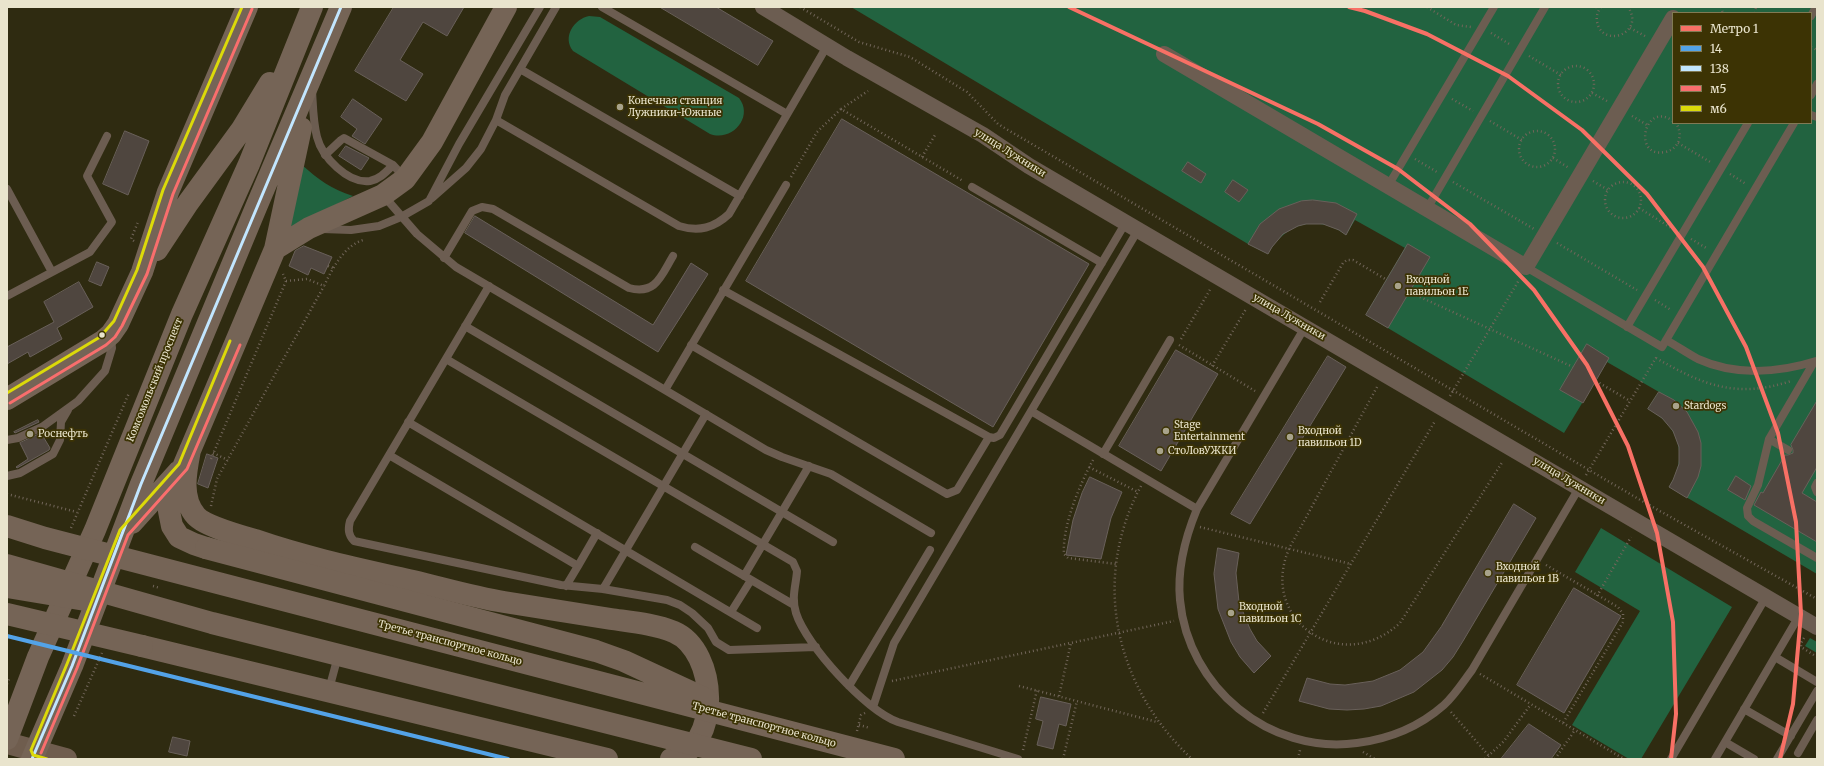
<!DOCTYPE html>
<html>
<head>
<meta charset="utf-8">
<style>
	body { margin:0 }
	#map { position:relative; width:1824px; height:766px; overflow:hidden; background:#2f2b11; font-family:Merriweather,serif }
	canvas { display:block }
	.frame { position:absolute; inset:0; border:8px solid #e9e4cd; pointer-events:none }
	.legend { position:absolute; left:1672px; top:12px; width:140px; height:112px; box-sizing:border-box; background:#3c3304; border:1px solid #817a54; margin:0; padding:5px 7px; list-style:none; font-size:12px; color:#e9e4cd }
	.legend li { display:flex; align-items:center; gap:8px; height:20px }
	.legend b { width:20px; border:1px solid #817a54 }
</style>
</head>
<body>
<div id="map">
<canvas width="1824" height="766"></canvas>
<div class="frame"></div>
<ul class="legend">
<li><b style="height:5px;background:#f87065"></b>Метро 1</li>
<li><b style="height:5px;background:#53a3e8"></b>14</li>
<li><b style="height:5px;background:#c2e6ff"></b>138</li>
<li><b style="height:5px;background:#f96e6d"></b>м5</li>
<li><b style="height:5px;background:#dcda09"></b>м6</li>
</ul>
</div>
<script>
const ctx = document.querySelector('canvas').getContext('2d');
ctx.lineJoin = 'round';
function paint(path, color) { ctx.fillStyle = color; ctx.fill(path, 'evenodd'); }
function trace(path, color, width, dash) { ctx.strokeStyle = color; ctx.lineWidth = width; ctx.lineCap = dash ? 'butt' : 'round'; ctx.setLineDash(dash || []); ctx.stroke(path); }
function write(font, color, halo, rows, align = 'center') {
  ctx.font = font + ' Merriweather,serif'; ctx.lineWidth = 3.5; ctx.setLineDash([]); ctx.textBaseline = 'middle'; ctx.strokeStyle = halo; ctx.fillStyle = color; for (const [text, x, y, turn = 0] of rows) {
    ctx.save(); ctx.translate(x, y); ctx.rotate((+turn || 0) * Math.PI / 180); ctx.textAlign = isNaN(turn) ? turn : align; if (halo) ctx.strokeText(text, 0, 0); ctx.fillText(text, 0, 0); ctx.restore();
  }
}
paint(new Path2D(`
	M851 7H1817V574L1669 487C1689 457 1679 425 1648 409L1659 392 1607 362 1564 433 1366 315 1405 248 1355 220 1346 235C1317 214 1285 223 1268 254L1248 244ZM1673 13H1811V123H1673Z
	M589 16 600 17 739 98C754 117 732 142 710 134L573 51C562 37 574 19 589 16Z
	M302 165C319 180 331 189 353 196L294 226 285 234Z
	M1601 528 1732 607 1641 759H1629L1572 725 1640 611 1575 572Z
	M1810 638 1817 642V653L1805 646Z`), '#226340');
const building = new Path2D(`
	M394 7H464L447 36 423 22 400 60 423 74 406 101 355 71Z
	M660 7H716L773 41 758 65Z
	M353 99 382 119 365 144 352 136 357 129 341 117Z
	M842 119 1089 264 993 427 746 281Z
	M125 131 149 141 128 195 103 184Z
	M346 146 369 158 361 170 339 156Z
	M1188 162 1206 174 1201 183 1182 171Z
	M1233 180 1248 190 1239 202 1225 192Z
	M1313 200 1336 203 1357 214 1346 235 1339 230 1323 224H1306L1298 226 1283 234 1272 247 1268 254 1248 244 1260 224 1279 209 1301 201Z
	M475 216 653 325 691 263 708 274 658 352 465 233Z
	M1408 244 1430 257 1388 328 1366 315Z
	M304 246 332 257 324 274 311 268 308 275 289 266 295 251Z
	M97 262 109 267 101 286 89 281Z
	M79 282 93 307 57 328 62 339 30 357 28 352 7 364V347L54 322 44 302Z
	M1587 344 1609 358 1583 403 1560 390Z
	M1176 350 1218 374 1161 471 1119 446Z
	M1328 356 1346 367 1250 524 1231 514Z
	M1659 392 1674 400 1687 412 1698 432 1701 443V466L1698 477 1687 498 1669 487 1673 480 1679 464V447L1673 431 1662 418 1648 409Z
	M1817 401V467L1802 493 1817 502V542L1754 505 1761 492 1763 493 1785 455H1788L1793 453V450L1791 445Z
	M38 420 39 422 15 433 14 432Z
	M44 432 47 436 44 438 50 448 49 450 17 468 16 467 28 459 20 443Z
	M207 454 218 458 208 488 198 484Z
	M1736 476 1751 486 1745 500 1728 490Z
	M1090 477 1122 492 1111 518 1101 559 1066 555 1073 520 1082 493Z
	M1514 504 1536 518 1463 641 1453 657 1442 670 1414 692 1381 706 1364 709 1347 710 1329 709 1299 701 1307 678 1330 684 1345 685 1373 681 1400 670 1423 652 1441 627Z
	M1218 548 1239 553 1236 573 1239 602 1250 629 1257 641 1271 656 1254 673 1240 657 1231 642 1218 609 1214 574Z
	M1574 588 1621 616 1564 713 1517 685Z
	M1041 697 1071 704 1066 726 1059 724 1053 749 1037 745 1043 721 1036 719Z
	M1529 724 1561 745 1551 759H1501Z
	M173 737 190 741 187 756 169 752Z`);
paint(building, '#4f463f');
trace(building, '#69605a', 1);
trace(new Path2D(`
	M800 7 859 42 910 57 967 92 998 124 1008 130 1642 501 1817 599
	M1427 7 1456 25 1471 27
	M1596 7 1599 9
	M1601 7C1598 11 1596 16 1597 21 1601 49 1646 34 1628 7
	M1721 7 1723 13
	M1755 13 1756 7
	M1630 28 1645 36
	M1491 33 1511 45
	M1811 47 1817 50
	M1529 56 1561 75
	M1558 84a18 18 0 1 1 36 0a18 18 0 1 1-36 0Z
	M1592 93 1607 101
	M1452 99 1473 111
	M841 109 868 91
	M1632 116 1647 125
	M1490 121 1522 140
	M1673 121C1644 100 1632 159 1665 152 1680 149 1683 134 1676 123
	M1519 149a18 18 0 1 1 36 0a18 18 0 1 1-36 0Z
	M1678 143 1712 163
	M922 157 935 135
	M1553 158 1569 168
	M1415 159 1437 172
	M1730 174 1746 184
	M791 177 817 132 841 109 963 181
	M1593 181 1608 190
	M1453 182 1534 229
	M1605 200a18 18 0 1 1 36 0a18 18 0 1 1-36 0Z
	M1639 208 1673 229
	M1691 239 1708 249
	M134 241 131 239 138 222
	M1557 243 1637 290
	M328 266 333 268
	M286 281 307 279 324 286C332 269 344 246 363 240
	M1409 292 1573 367
	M1655 300 1671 310
	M1320 302 1343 263 1347 260H1353L1387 280
	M1181 339 1211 288
	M1179 345 1255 391
	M1656 358C1703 385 1736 399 1791 381
	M1212 366 1246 309
	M1596 381 1630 401
	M1377 387 1291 545C1255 616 1339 679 1400 623L1503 461
	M1450 396 1519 280
	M213 453 228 460
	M211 459 286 281 283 274
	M1093 460C1080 484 1062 526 1064 554L1068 558 1116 564
	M1089 467 1138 492
	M1586 475 1657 356
	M1141 486C1090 581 1116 688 1192 759
	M7 494 77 512
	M211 506 217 479 324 286
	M1200 527 1351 564
	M71 528 129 393
	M1546 565 1618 607 1623 614V622L1563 723
	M153 586 160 588
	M1597 596 1631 537
	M1804 638 1801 643V647L1817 657
	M1480 674 1624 759
	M892 681 1174 621
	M7 684 9 679
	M1019 686 1157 722
	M1059 696 1071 643
	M1451 712 1489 756
	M1263 713 1435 421
	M74 716 102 653
	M859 725 870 728
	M857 731 861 715 865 713
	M1023 750 1037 690
	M1363 752 1375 759
	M1063 759 1077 701
	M1298 759 1300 750
	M1485 759 1504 741 1531 704
	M1555 759 1575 730`), '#72665a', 2.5, [1, 3]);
trace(new Path2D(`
	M602 7 787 114
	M1811 16 1816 7
	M520 69 740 196
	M312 90C313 105 313 122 317 137 322 157 348 184 370 181 380 179 386 172 393 165
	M1811 95 1817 84
	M1811 115 1817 117
	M496 120 679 226C699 232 714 228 729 214L827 46
	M325 155 341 140 344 138 393 165 405 178
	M786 185 665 390 766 450 782 457 831 474 931 533
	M1388 186 1494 7
	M972 187 1102 263
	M7 189 52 272
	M383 195 417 234 456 267 665 390
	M432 198 466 168 481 149 496 120 505 95 556 7
	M1427 209 1545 7
	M322 229 351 230 379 226 401 217 429 201 459 144 540 7
	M444 258 472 211 482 207 493 209 629 288C656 295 661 276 673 256
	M1526 267 1662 347 1794 123
	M489 286 350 521C348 529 348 535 354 541L561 585 603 589 667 600 680 605 692 613 708 628 716 642 729 650 816 647
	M723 290 989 437 994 438 1000 435 1126 222
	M7 296 90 252 112 222 87 176 107 136
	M465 326 833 542
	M1305 327 1197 509C1185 538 1177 569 1180 600 1188 687 1269 755 1357 743 1389 739 1419 727 1444 705 1455 695 1463 682 1472 670L1579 488
	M1627 327 1748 123
	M1666 340C1677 346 1687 353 1698 359 1735 376 1778 373 1816 361
	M691 345 947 494 957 490 989 437
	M446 359 793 562 797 571C796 586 791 597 796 613 806 645 866 711 898 722L1018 759
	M1814 362 1769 439 1758 485 1747 508 1748 516 1753 521 1817 558
	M1031 411 1197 509
	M408 422 757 628
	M1769 439 1788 450
	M7 440 18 438 42 427 78 401 105 371 112 348 111 337
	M1103 454 1170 340
	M389 455 578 566 597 533
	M7 476 20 473 53 454 60 440 61 422 68 410
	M1817 483 1815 487 1817 492
	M695 547 794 605
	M744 576 809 466
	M566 586 578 566
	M603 589 706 414
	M731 612 751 580
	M1775 657 1817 682
	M331 682 338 656
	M849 686 930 550
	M873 707 894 643 1138 230
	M1744 709 1791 736
	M1725 742 1754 759
	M1798 753 1817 720
	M1671 759 1766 597
	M1715 759 1799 616
	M1777 759 1817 691`), '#6c5d51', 8);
trace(new Path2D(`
	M763 7 847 58 983 135 1029 166 1138 230 1817 627
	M1164 54 1526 267 1673 18`), '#6c5d51', 16);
trace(new Path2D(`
	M7 743 66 759`), '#6f5d4e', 22);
trace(new Path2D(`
	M275 249 309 228 383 195 405 179 432 142 506 7
	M157 250 188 203 242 129 270 83
	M7 399 103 341 111 334 118 324 142 272 168 192 247 7
	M190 450C186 471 180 498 196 516 205 526 241 536 255 540 307 558 360 569 413 581 443 588 473 597 504 602 540 608 575 613 611 619 632 622 655 624 674 632 718 651 722 748 671 759
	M132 523 178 472
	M206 548 194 544 179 537 172 526 169 511 183 467 275 249 301 128
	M142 646 607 759
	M7 739 38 657 95 530 182 314 249 164 312 7
	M32 759 72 666 141 484 257 205 341 7`), '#756456', 22);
trace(new Path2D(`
	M7 526 45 538 894 759
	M206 548 596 651 624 661 706 699
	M7 565 212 623 751 759
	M7 587 91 601
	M7 614 142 646`), '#756456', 22);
trace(new Path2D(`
	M32 759 72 666 141 484 341 7`), '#c2e6ff', 3);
trace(new Path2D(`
	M10 403 106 345 115 337 122 326 147 274 173 194 252 9
	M41 753 77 668 128 535 187 469 240 345`), '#f96e6d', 3);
trace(new Path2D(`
	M7 393 100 337 114 321 137 270 163 190 242 7
	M47 759 33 755 31 750 67 664 120 530 179 464 230 341`), '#dcda09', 3);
trace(new Path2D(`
	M7 636 508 759`), '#53a3e8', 4);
trace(new Path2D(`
	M1069 7 1318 124 1398 169 1470 224 1534 290 1587 365 1628 446 1657 533 1673 622 1676 714 1671 759
	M1349 7 1365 11 1427 34 1508 76 1582 130 1647 194 1703 267 1746 347 1778 433 1796 522 1801 614 1793 704 1780 759`), '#f87065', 4);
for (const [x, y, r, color] of [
	[620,107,4,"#a8a38b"],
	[1398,286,4,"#a8a38b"],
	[102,335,3.5,"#e9e4cd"],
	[1676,406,4,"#a8a38b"],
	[1166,431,4,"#a8a38b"],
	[30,434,4,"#a8a38b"],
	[1290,437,4,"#a8a38b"],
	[1160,451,4,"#a8a38b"],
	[1488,573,4,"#a8a38b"],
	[1231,613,4,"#a8a38b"]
]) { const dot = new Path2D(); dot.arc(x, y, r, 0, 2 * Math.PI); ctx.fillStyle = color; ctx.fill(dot); trace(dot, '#3c3304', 1.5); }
write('10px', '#e9e4cd', '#3c3304', [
	["Конечная станция",628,101],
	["Лужники-Южные",628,113],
	["Входной",1406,280],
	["павильон 1E",1406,292],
	["Stardogs",1684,406],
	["Stage",1174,425],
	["Entertainment",1174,437],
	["Входной",1298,431],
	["павильон 1D",1298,443],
	["Роснефть",38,434],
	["СтоЛовУЖКИ",1168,451],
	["Входной",1496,567],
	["павильон 1B",1496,579],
	["Входной",1239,607],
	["павильон 1C",1239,619]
], 'left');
write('10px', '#e9e4cd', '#3c3304', [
	["улица Лужники",1010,153,32],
	["улица Лужники",1289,317,30],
	["Комсомольский проспект",155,380,-68],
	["улица Лужники",1569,481,31],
	["Третье транспортное кольцо",450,643,15],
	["Третье транспортное кольцо",764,725,15]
]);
</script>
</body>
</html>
